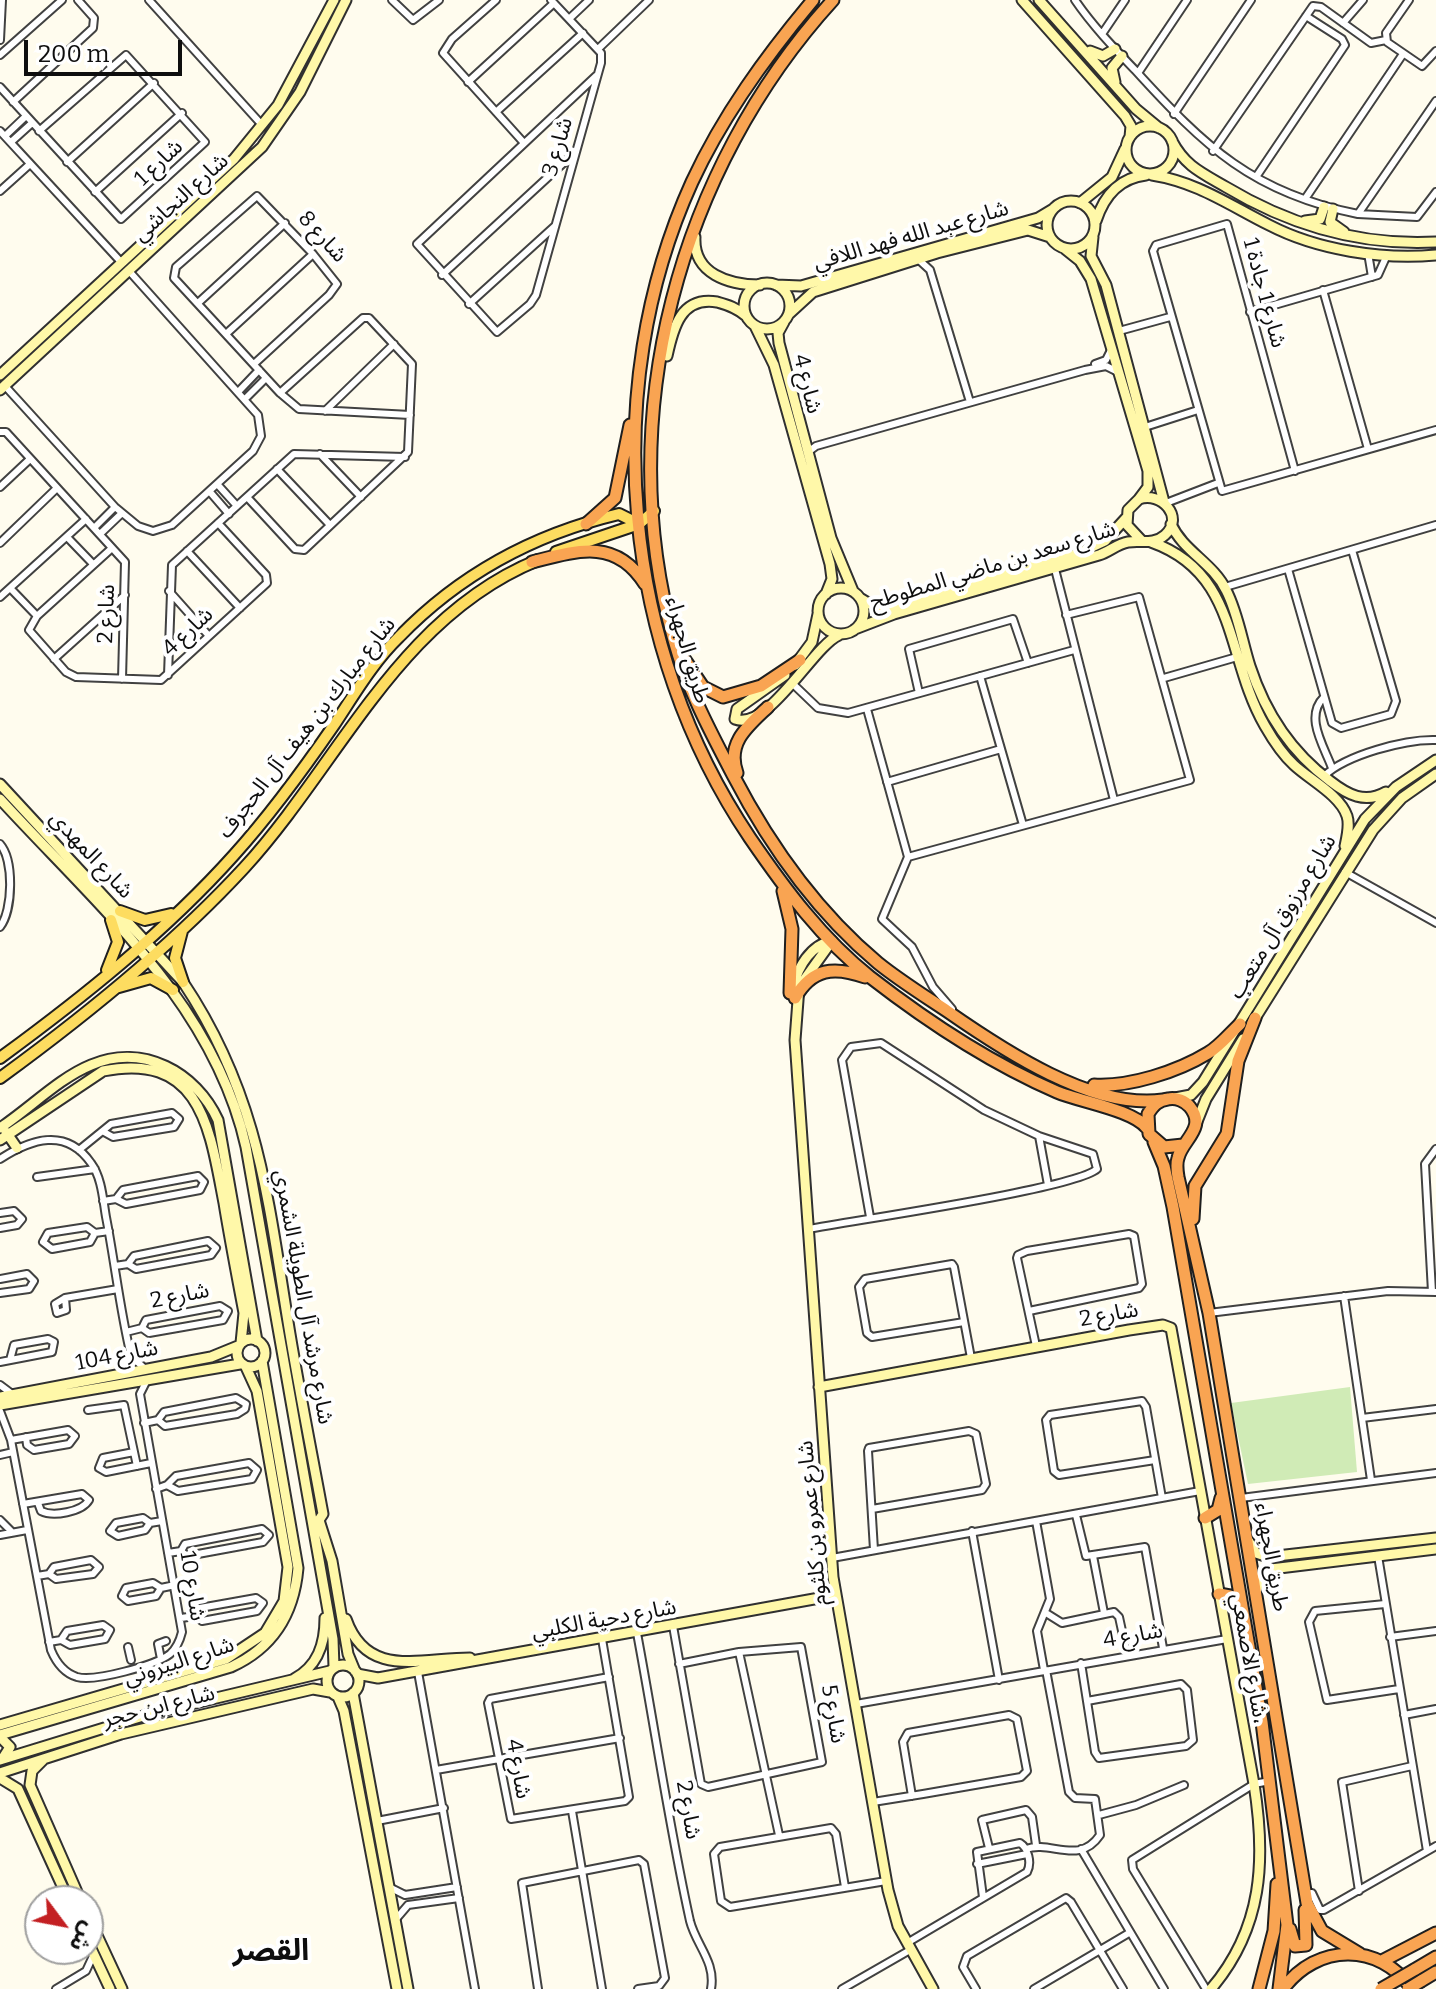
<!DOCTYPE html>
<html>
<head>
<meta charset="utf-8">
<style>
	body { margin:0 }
	#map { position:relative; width:1436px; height:1989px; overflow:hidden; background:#fffcee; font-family:Bitter,"Noto Sans Arabic",serif }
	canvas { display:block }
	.north { position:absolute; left:24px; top:1885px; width:80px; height:80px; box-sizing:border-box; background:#fff; border:2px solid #9f9f9f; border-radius:50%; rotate:122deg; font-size:22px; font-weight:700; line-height:32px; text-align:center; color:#0e0e0e }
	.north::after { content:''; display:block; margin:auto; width:28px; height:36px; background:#c32023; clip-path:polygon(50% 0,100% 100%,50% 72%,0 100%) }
	.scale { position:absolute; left:24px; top:40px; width:158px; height:36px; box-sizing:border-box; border:4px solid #0e0e0e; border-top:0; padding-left:10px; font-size:24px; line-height:28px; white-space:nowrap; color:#0e0e0e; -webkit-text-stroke:6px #fff; paint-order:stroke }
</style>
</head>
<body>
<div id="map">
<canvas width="1436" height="1989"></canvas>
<div class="north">ش</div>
<div class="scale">200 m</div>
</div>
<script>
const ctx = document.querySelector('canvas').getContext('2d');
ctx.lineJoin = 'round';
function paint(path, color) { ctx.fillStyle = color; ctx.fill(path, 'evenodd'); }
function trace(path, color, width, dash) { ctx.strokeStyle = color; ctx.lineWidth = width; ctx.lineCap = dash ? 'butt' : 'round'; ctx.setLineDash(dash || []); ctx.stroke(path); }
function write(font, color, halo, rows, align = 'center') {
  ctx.font = font + ' Bitter,"Noto Sans Arabic",serif'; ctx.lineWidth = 8; ctx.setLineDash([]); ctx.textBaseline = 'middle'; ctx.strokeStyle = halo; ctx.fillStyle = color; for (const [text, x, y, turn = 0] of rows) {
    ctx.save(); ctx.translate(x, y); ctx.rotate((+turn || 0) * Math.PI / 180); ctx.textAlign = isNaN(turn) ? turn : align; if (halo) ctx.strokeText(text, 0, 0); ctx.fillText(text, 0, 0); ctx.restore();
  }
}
paint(new Path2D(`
	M1350 1387 1357 1472 1248 1484 1231 1403Z`), '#d0ebb6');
const street = new Path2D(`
	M149 0 262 125
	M392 0 413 20 439 0
	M496 0 452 39 443 53 524 143
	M551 0 601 53V63L536 295 530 304 497 332 417 244 596 76
	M1075 0C1092 25 1114 48 1135 70 1205 147 1253 193 1358 214
	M1409 0 1386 33 1387 42 1422 66 1436 51
	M569 19 589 0
	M1343 23 1363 0
	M1102 34 1125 0
	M0 40 2 0
	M598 49 649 0
	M0 55 62 0
	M1138 73 1187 0
	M468 82 554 3
	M0 87 121 219 205 142 126 55 39 131
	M1436 101 1358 214 1417 217 1436 192
	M13 102 93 28 94 18 78 0
	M496 112 583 33
	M1174 114 1251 0
	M0 131 121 262
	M5 136 26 116
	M11 142 32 123
	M1213 151 1313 6 1321 7 1371 43 1386 40
	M67 162 154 83
	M1256 177 1345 45 1342 39 1306 16
	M0 191 30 164
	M95 192 182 113
	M1305 199 1403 54
	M1368 253 1372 277
	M918 259 930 270 970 402
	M442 275 572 155
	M1323 290 1368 449
	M198 303 285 223
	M469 304 555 226
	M1250 312 1378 275 1387 255
	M1119 331 1170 317
	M226 334 313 254
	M254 364 329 295 337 284 313 254 257 196 176 267 174 278 280 393 299 409 410 415
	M1095 364 1106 360 1112 348
	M5 386 115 507 138 526 153 531 172 525 253 451 261 436 258 415 129 271
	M239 391 259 370
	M246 398 266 378
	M325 411 394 344
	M1145 427 1198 410
	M0 432H6L125 562 122 679
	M808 452 816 446 1085 370 1106 366 1118 372
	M320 454 361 497
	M277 469 330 525
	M1295 471 1227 224 1156 245 1153 251 1222 491 1436 430
	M218 485 237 506
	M0 487 30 459
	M210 492 229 514
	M247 497 295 549 304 550 408 452 412 364 369 318H363L280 393
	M1166 503 1218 483
	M94 528 115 507
	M100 534 122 513
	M67 537 93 564
	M0 543 57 488
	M112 548 37 616 29 630 66 672 76 677 161 680 267 583 266 575 218 523
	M187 551 240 608
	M1055 569 1114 800
	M1288 569 1332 723 1341 728 1391 714 1396 701 1352 550
	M1225 587 1436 525
	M11 589 37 616
	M169 591 209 636
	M0 597 86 519
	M54 659 125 595
	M168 675 172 565 294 454 405 457
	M980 676 1023 825
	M1164 678 1237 657
	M793 684 818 708 848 713 1074 650
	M919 693 909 649 1013 619 1028 663
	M1324 697C1304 717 1324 746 1332 768
	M867 709 908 857 882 919 912 947 933 987 952 1009
	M1324 776C1346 755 1405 739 1436 740
	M887 782 1001 749
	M0 844C14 860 13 910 0 927
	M908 857 1190 780 1139 597 1066 615
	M1345 872 1436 923
	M1039 1136 1048 1185
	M79 1150 111 1124 172 1113 179 1119 174 1127 113 1137 104 1132
	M0 1159C31 1139 66 1127 91 1163 102 1178 103 1200 106 1217 115 1263 120 1311 131 1356L144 1368
	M37 1177 95 1169
	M103 1201 116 1199 126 1204 200 1190 204 1182 198 1176 123 1190 116 1199
	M0 1213 14 1211 22 1219 17 1225 0 1228
	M809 1229C855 1220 1074 1189 1097 1169L1093 1154 1039 1136 984 1110 881 1043 851 1047 842 1060 870 1217
	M95 1233 90 1242 52 1249 43 1242 48 1233 87 1227 95 1233 109 1231
	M115 1266 128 1264 134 1256 208 1241 216 1248 211 1255 136 1269 128 1264
	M0 1279 27 1274 34 1281 29 1289 0 1293
	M1432 1292 1425 1164 1436 1149
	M1344 1296 1371 1480
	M65 1298 66 1310 57 1313 55 1304 65 1298 118 1289
	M1029 1311 1139 1288 1142 1284 1134 1236 1129 1234 1027 1251 1018 1255 1017 1258 1036 1346
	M1209 1313 1388 1291 1436 1292
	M964 1322 872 1337 867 1333 859 1287 865 1279 952 1264 954 1267 971 1358
	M126 1332 142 1328 146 1320 220 1306 228 1311 223 1320 149 1333 142 1328
	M0 1362 52 1352 54 1342 48 1339 14 1345 10 1360
	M0 1385 12 1394
	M88 1410 124 1405 137 1466
	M0 1411 11 1440 51 1650C56 1662 64 1673 77 1677 95 1682 156 1665 170 1654 177 1648 180 1640 182 1632L140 1394 147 1380
	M1362 1418 1436 1409
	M144 1423 158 1420 165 1426 237 1414 245 1409 246 1404 236 1398 164 1412 158 1420
	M11 1440 68 1430 75 1436 69 1444 34 1450 27 1445 26 1437
	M134 1452 103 1458 99 1468 106 1472 151 1463
	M0 1455 13 1452
	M1155 1460 1059 1475 1054 1471 1046 1420 1050 1415 1142 1401 1146 1407 1162 1498
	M156 1489 167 1485 176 1476 249 1463 257 1470 252 1479 178 1491 167 1485
	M1241 1498 1436 1473
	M23 1504 82 1494 89 1500C82 1512 53 1517 41 1511L38 1503
	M872 1509 982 1490 986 1484 976 1434 969 1431 869 1448 868 1451 874 1550
	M1076 1515 1086 1556 1145 1547 1163 1648
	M0 1520 12 1532
	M1036 1521 1050 1599 1037 1631 1044 1670
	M150 1523 145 1530 118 1536 110 1531 116 1523 143 1518 150 1523 162 1521
	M972 1531 999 1680
	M0 1535 27 1530
	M168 1553 181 1551 187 1556 263 1542 269 1535 262 1529 185 1544 181 1551
	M1093 1556 1104 1613
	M1378 1556 1427 1851
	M832 1558 1200 1491
	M37 1576 49 1574 54 1567 91 1560 99 1567 93 1574 56 1579 49 1574
	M161 1588 153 1583 126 1588 122 1596 128 1601 156 1596 161 1588 175 1585
	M1385 1604 1315 1611 1309 1622 1327 1700 1399 1689
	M1046 1613 1062 1623 1114 1612 1119 1617 1127 1654
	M181 1618 195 1616 202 1621 257 1611 263 1603 256 1598 200 1608 195 1616
	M673 1626 701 1784 708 1787 822 1762 801 1647 739 1652 679 1664
	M637 1633C655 1729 669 1826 690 1921 696 1945 716 1962 711 1989
	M1390 1637 1436 1631
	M602 1639 629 1797 625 1801 511 1819 488 1703 490 1699 609 1677
	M49 1642 61 1640 70 1645 105 1639 110 1630 103 1625 67 1631 61 1640
	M128 1647 131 1660
	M739 1652 779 1835
	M161 1659 158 1644 166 1641
	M1081 1663 1095 1752 1099 1758 1186 1746 1193 1740 1187 1690 1181 1684 1087 1701
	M418 1672 475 1989
	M856 1704 1227 1639
	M1404 1715 1436 1709
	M436 1770 620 1738
	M873 1802 923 1794 1021 1777 1027 1771 1017 1719 1009 1715 908 1733 903 1742 912 1796
	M572 1811 602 1989
	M1099 1815 1136 1805 1184 1785
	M377 1821 444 1808
	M989 1848 982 1820 1026 1810 1032 1817 1036 1845
	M1026 1849C1051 1840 1079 1866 1100 1835L1095 1799 1075 1798 1069 1792 1046 1670
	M1081 1849 1164 1989
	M977 1864 1027 1854
	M845 1887 836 1834 831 1828 720 1847 714 1854 721 1901 730 1907 886 1881
	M391 1888 405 1895 457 1887
	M1359 1891 1342 1782 1412 1766
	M1305 1894 1312 1893 1320 1910H1324L1436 1846
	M396 1919 408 1905 459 1898
	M907 1943 1027 1872C1032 1863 1028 1848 1020 1843L977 1852 983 1897
	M56 1989 86 1971 93 1956
	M538 1989 522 1883 639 1860 644 1864 665 1978 659 1986 638 1989
	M842 1989 910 1950
	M976 1989 963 1967 967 1956 1066 1898 1071 1902 1123 1989
	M1034 1989 1129 1933
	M1206 1989 1133 1869 1132 1860 1254 1784 1270 1781`);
const secondary = new Path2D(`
	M1022 0 1125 116 1131 126 1130 137
	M1039 0 1136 109 1159 128
	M1090 51 1103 56 1115 49
	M1115 82 1112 68 1122 56
	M1126 150a24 24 0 1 1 48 0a24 24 0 1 1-48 0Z
	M1172 141C1185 166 1202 173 1226 187 1291 226 1360 246 1436 242
	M1152 175C1197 182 1229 205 1269 225 1317 250 1382 260 1436 255
	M1047 225a24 24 0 1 1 48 0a24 24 0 1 1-48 0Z
	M1080 203 1112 177 1125 149
	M1333 209 1330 222 1344 232
	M1096 221C1104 196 1119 178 1146 175
	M1305 221 1320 219 1324 207
	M695 237C693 274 729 285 760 285
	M1093 237 1091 256 1106 285 1164 502
	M1065 249 1080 261 1091 279 1148 471V487L1139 499
	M744 306a23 23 0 1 1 46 0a23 23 0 1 1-46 0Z
	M776 285 801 286 1038 218 1053 209
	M789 314 813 292 937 253 1028 230 1050 237
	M784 322 778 333 779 343 831 538 853 591
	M755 326 774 365 830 564 832 579 826 594
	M667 356C673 328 681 296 717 302 728 305 737 308 746 316
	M0 375 234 159 278 105 334 0
	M0 390 262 147 300 92 346 0
	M1171 524C1183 551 1213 563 1226 590 1238 613 1242 641 1250 666 1265 712 1291 752 1330 781 1348 795 1365 804 1386 792
	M1151 542C1239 573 1225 657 1265 726 1273 740 1282 754 1294 765 1310 780 1340 795 1347 816 1350 825 1347 837 1345 846
	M818 611a23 23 0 1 1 46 0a23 23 0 1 1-46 0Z
	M860 598 875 607 892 606 1079 553 1105 541 1127 517
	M855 629 894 614 1099 555C1109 552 1117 544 1128 542 1140 540 1154 545 1165 535 1185 517 1161 491 1139 499L1128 510 1127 525 1141 540
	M795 665 812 642 818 614
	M785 675 737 709 735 719C769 731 813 646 839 635
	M0 784 183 982C260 1097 268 1201 290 1334 300 1394 312 1454 323 1514L319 1520 332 1561 348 1654 355 1671
	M0 799C96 904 214 1003 246 1147L333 1639 334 1667
	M832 941 799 987 795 1040 833 1577 888 1890 898 1926 933 1989
	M792 988C798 968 810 945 832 941
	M1252 1023 1373 830 1402 798 1436 774
	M1175 1098 1191 1095 1203 1082 1365 819 1396 787 1436 760
	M1196 1124 1206 1099 1243 1039
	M0 1128C29 1109 59 1078 91 1065 143 1043 196 1072 218 1120L257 1341
	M6 1132 17 1148
	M0 1140 103 1071C202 1051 210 1131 224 1203 230 1240 237 1276 244 1313L241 1343
	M237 1353a14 14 0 1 1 28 0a14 14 0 1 1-28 0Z
	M819 1387 1129 1330 1163 1325 1171 1328 1254 1784C1266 1860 1263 1928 1211 1989
	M0 1397 211 1357 238 1346
	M0 1405 240 1364
	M1248 1540 1256 1553 1268 1557 1436 1538
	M1257 1589 1262 1574 1271 1569 1436 1549
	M346 1619C367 1679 420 1658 470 1658
	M327 1681a16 16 0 1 1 32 0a16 16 0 1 1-32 0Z
	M357 1674 378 1678 836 1595
	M294 1679C318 1666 325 1644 325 1618
	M353 1693 408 1989
	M338 1697 344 1711 397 1989
	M0 1725 226 1659 265 1633 284 1601 288 1567 257 1391 246 1367
	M0 1735 231 1667C273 1648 294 1614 298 1568L262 1361
	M0 1737 10 1747 3 1758
	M0 1760 153 1713 330 1671
	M43 1760 32 1771 30 1785 81 1901
	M0 1773 121 1734 313 1689 330 1692
	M0 1778 18 1789 69 1901
	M88 1916 122 1989
	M88 1942 110 1989`);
const primary = new Path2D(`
	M556 552 639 524 654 511
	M120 911 145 920 171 914
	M182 931 175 958 183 982
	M107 970 118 942 111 920
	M119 987 151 978 173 990
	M0 1058C82 998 166 931 234 855 271 814 303 770 334 725 354 695 373 662 399 637 459 575 535 534 619 514L639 524
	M0 1078C85 1016 172 946 244 868 340 763 398 617 538 560`);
const highway = new Path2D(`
	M813 0C766 56 723 115 692 182 597 391 623 650 750 838 785 889 822 939 870 977 928 1022 990 1063 1057 1092 1081 1102 1133 1110 1147 1128
	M833 0C679 169 611 417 674 640 687 688 710 731 733 775 769 844 817 912 878 963 899 980 923 995 947 1011 1003 1050 1093 1110 1163 1100
	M586 524 615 498 630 425
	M532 562C578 550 616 538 645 584
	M685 660 703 687 723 697 761 686 800 660
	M737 773C726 743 748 726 768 707
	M783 891 792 929 790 993
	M795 998C812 968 834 966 865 977
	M1094 1085C1129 1087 1177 1072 1208 1053 1220 1046 1230 1033 1240 1024
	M1154 1142 1164 1166 1173 1207 1262 1722 1287 1925 1279 1989
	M1183 1145 1164 1147 1149 1134 1148 1114C1153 1106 1158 1100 1168 1099 1176 1097 1185 1101 1190 1107 1207 1128 1182 1140 1178 1158 1176 1164 1177 1171 1178 1177L1209 1313 1307 1903 1322 1931 1360 1954
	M1193 1219 1195 1186 1227 1134 1238 1061 1255 1018
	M1205 1518 1218 1510 1221 1498
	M1219 1594 1230 1596 1240 1612
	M1290 1929 1295 1946 1306 1945 1305 1910
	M1382 1961 1436 1933
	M1414 1970 1436 1957
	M1421 1981 1436 1972
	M1259 1989 1274 1931 1277 1884
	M1283 1989C1317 1943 1379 1942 1412 1989`);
trace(street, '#414141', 10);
trace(secondary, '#303030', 13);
trace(primary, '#1f1f1f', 14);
trace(highway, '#1f1f1f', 15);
trace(street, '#fff', 6);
trace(secondary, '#fff8a9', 9);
trace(primary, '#fddc60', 10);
trace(highway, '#f9a452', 11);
const highwayBridge = new Path2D(`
	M1381 1989 1414 1970
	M1408 1989 1421 1981`);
trace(highwayBridge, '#1f1f1f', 15, []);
trace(highwayBridge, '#f9a452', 11);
write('22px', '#0e0e0e', '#fff', [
	["شارع 3",558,147,-74],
	["شارع 1",159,163,-43],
	["شارع النجاشي",181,198,-42],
	["شارع عبد الله فهد اللافي",911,236,-16],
	["شارع 8",322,237,48],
	["شارع 1 جادة 1",1264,293,75],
	["شارع 4",807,384,76],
	["شارع سعد بن ماضي المطوطح",993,566,-17],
	["شارع 2",107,614,-88],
	["شارع 4",188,632,-43],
	["طريق الجهراء",687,650,74],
	["شارع مبارك بن هيف آل الحجرف",307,728,-52],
	["شارع المهدي",91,855,47],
	["شارع مرزوق آل متعب",1283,917,-59],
	["شارع 2",180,1296,-11],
	["شارع مرشد آل الطويلة الشمري",303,1297,80],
	["شارع 2",1109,1315,-10],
	["شارع 104",117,1356,-11],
	["شارع عمرو بن كلثوم",813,1523,-95],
	["طريق الجهراء",1271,1557,80],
	["شارع 10",192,1586,81],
	["شارع دحية الكلبي",604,1620,-10],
	["شارع 4",1133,1636,-10],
	["شارع الاصمعي،",1249,1659,80],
	["شارع البيروني",179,1662,-18],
	["شارع ابن حجر",159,1707,-14],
	["شارع 5",833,1714,80],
	["شارع 4",518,1769,80],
	["شارع 2",688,1810,80]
]);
write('bold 30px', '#0e0e0e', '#fff', [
	["القصر",271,1952]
]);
</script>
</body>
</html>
